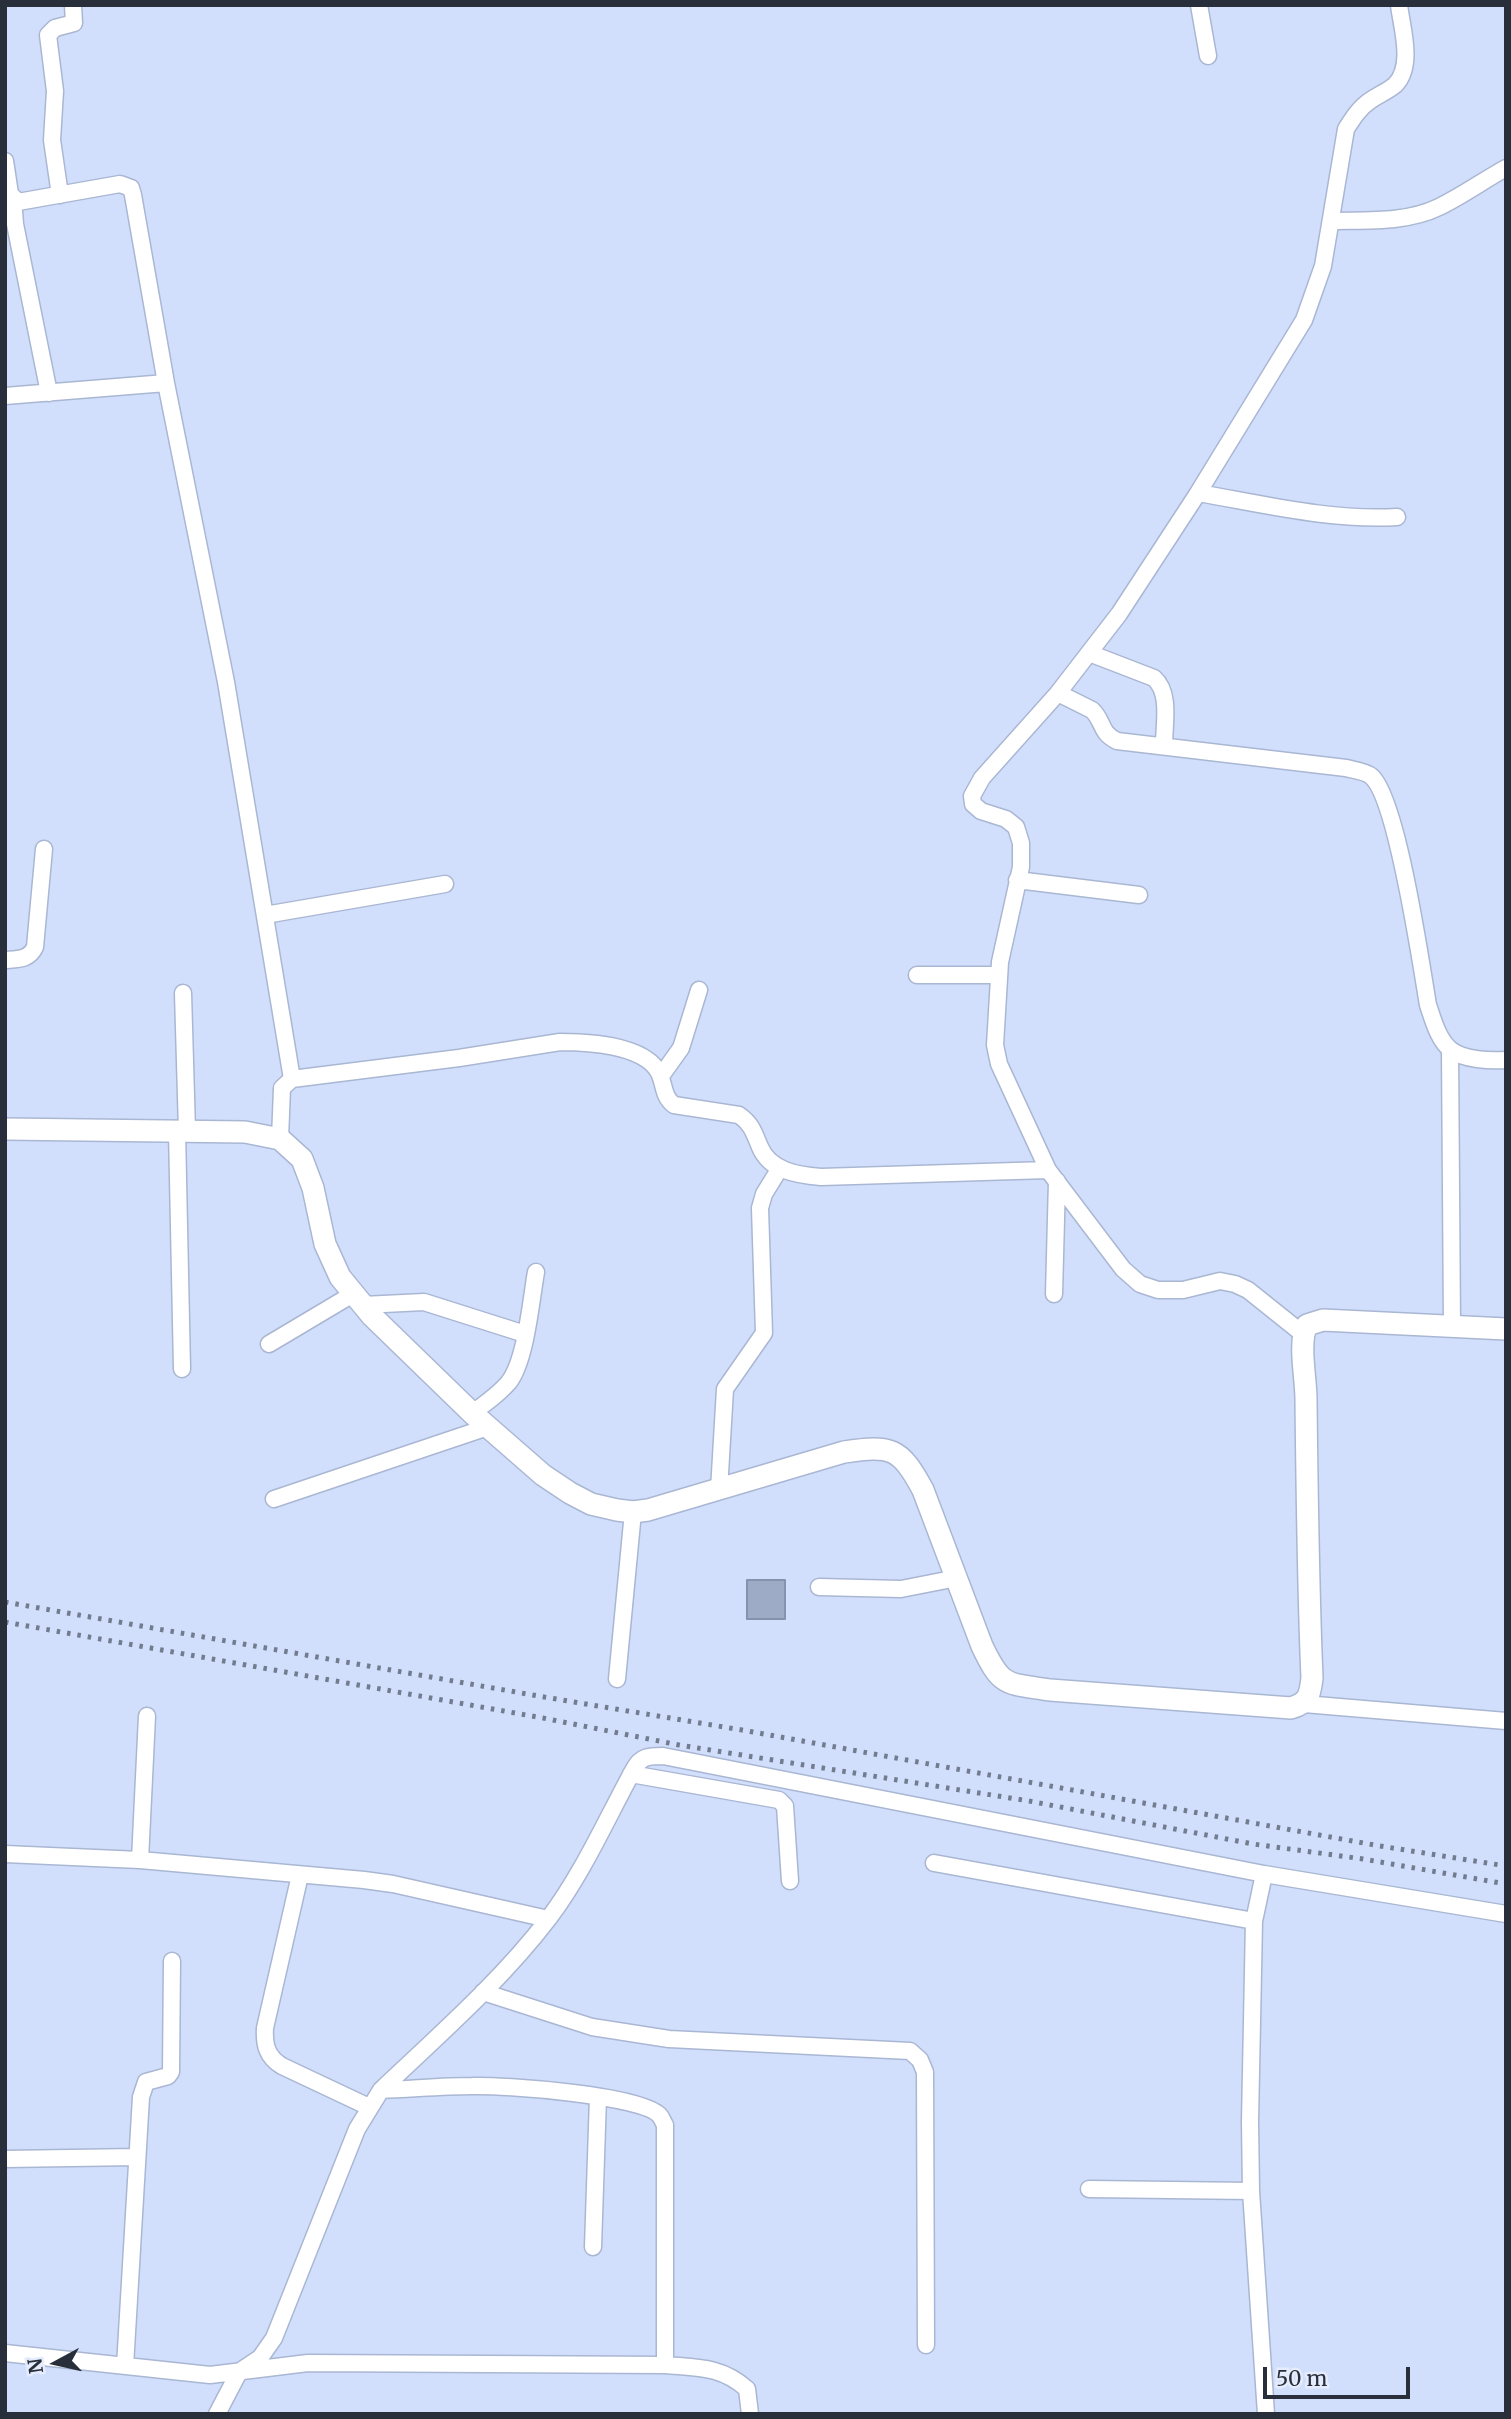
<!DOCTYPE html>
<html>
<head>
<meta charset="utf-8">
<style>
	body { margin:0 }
	#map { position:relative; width:1511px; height:2419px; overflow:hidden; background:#d1dffc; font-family:Merriweather,serif }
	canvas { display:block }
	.frame { position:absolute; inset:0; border:7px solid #292f3a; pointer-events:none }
	.north { position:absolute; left:21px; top:2328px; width:70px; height:70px; -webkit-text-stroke:5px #e4ecfd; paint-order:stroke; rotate:262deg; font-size:19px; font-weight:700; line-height:28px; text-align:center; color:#292f3a }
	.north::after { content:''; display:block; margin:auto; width:24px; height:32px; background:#292f3a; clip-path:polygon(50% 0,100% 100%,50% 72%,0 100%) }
	.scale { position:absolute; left:1263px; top:2367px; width:147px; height:32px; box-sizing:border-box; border:4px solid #292f3a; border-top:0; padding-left:9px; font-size:21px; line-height:24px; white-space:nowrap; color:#292f3a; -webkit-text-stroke:5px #e4ecfd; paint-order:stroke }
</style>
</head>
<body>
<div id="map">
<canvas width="1511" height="2419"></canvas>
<div class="frame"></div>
<div class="north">N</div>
<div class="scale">50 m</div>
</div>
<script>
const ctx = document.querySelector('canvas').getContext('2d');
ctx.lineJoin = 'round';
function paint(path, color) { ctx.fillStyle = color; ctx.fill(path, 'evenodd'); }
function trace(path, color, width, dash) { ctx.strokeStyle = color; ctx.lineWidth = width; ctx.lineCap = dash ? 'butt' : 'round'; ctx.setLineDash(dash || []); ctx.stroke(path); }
const building = new Path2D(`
	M747 1580H785V1619H747Z`);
paint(building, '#9eabc7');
trace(building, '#8692ad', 2);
const street = new Path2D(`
	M1199 5 1208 56
	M5 161 10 194 18 202 120 184 131 188 133 195 166 383 226 682 292 1079
	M60 195 52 140 55 91 48 35 55 28 74 23 73 5
	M13 199 15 224 49 393
	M1331 221C1367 220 1406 223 1439 207 1462 196 1484 180 1506 168
	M5 396 166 383
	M1198 493C1263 504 1331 521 1397 517
	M1089 653 1154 678C1171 693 1164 724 1164 745
	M1058 693 1092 710C1104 721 1099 732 1117 741L1346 768C1353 770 1365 771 1371 776 1397 797 1421 964 1428 1005 1433 1019 1438 1040 1451 1050 1464 1060 1490 1061 1506 1060
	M1017 880 1139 895
	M265 915 445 884
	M5 960C18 959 29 960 35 947L44 849
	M917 975H999
	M183 993 187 1131
	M1450 1050 1452 1326
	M661 1076 681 1048 699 990
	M177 1131 182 1369
	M280 1139 282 1088 292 1079 459 1058 560 1042C588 1042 642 1045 658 1071 665 1083 662 1096 674 1105L739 1115C752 1124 754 1133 760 1147 770 1171 797 1175 821 1177L1048 1170
	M1054 1294 1057 1181
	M363 1305 424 1302 525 1334
	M1303 1334 1248 1290 1235 1284 1220 1281 1183 1290H1158L1140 1284 1123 1269 1048 1170 999 1064 995 1045 1000 962 1021 867V843L1016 827 1006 819 981 811 973 804 972 796 982 778 1058 693 1119 614 1198 493 1304 320 1323 266 1346 129C1353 118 1360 107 1371 100 1378 95 1388 91 1395 85 1414 66 1402 29 1399 5
	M269 1344 353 1294
	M472 1413C485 1404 499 1394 509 1382 526 1360 531 1300 536 1272
	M719 1490 725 1389 764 1333 760 1208 764 1194 780 1168
	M274 1499 488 1427
	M819 1587 901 1589 957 1578
	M617 1679 633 1512
	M1304 1704 1506 1721
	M631 1774 779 1800 785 1806 790 1881
	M5 1854 140 1860 364 1880 393 1884 548 1919
	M140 1860 147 1716
	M934 1863 1254 1921
	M1264 1874 1254 1921 1250 2122 1251 2191 1266 2414
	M300 1875 265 2028C264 2045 267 2057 282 2066L369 2107
	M483 1992 592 2027 669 2039 910 2051 920 2060 925 2072 926 2345
	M381 2090C412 2089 442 2086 472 2086 502 2085 644 2095 660 2116 662 2118 663 2122 665 2125V2365
	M5 2159 137 2157
	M1089 2189 1251 2191
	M593 2247 598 2097
	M5 2353 210 2375 308 2363 665 2365C698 2368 721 2366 747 2389L750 2414
	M125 2366 141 2097 146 2082 168 2076 171 2072 172 1961
	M217 2414 239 2372 260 2358 274 2338 357 2129 381 2090C439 2035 501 1981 549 1918 583 1873 607 1818 634 1769 641 1756 649 1756 663 1756L1264 1874 1506 1914`);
const secondary = new Path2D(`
	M5 1129 245 1132 280 1139 302 1159 313 1188 325 1244 340 1277 372 1316 472 1413 543 1475 570 1493 591 1504 617 1510 633 1512 648 1510 844 1452C891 1445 900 1447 923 1490L982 1646C1002 1688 1006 1683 1050 1690L1291 1708C1308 1703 1310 1696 1312 1678 1308 1585 1307 1492 1306 1399 1306 1378 1298 1342 1307 1325L1323 1320 1506 1329`);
trace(street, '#aab7d3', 19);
trace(secondary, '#aab7d3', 24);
trace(street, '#fff', 16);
trace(secondary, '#fff', 21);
trace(new Path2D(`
	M5 1602 544 1697 742 1730 1380 1846 1506 1866
	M5 1622 543 1718 679 1745 1029 1801 1253 1844 1363 1859 1506 1884`), '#737c8f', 5, [3.5, 7]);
</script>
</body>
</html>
